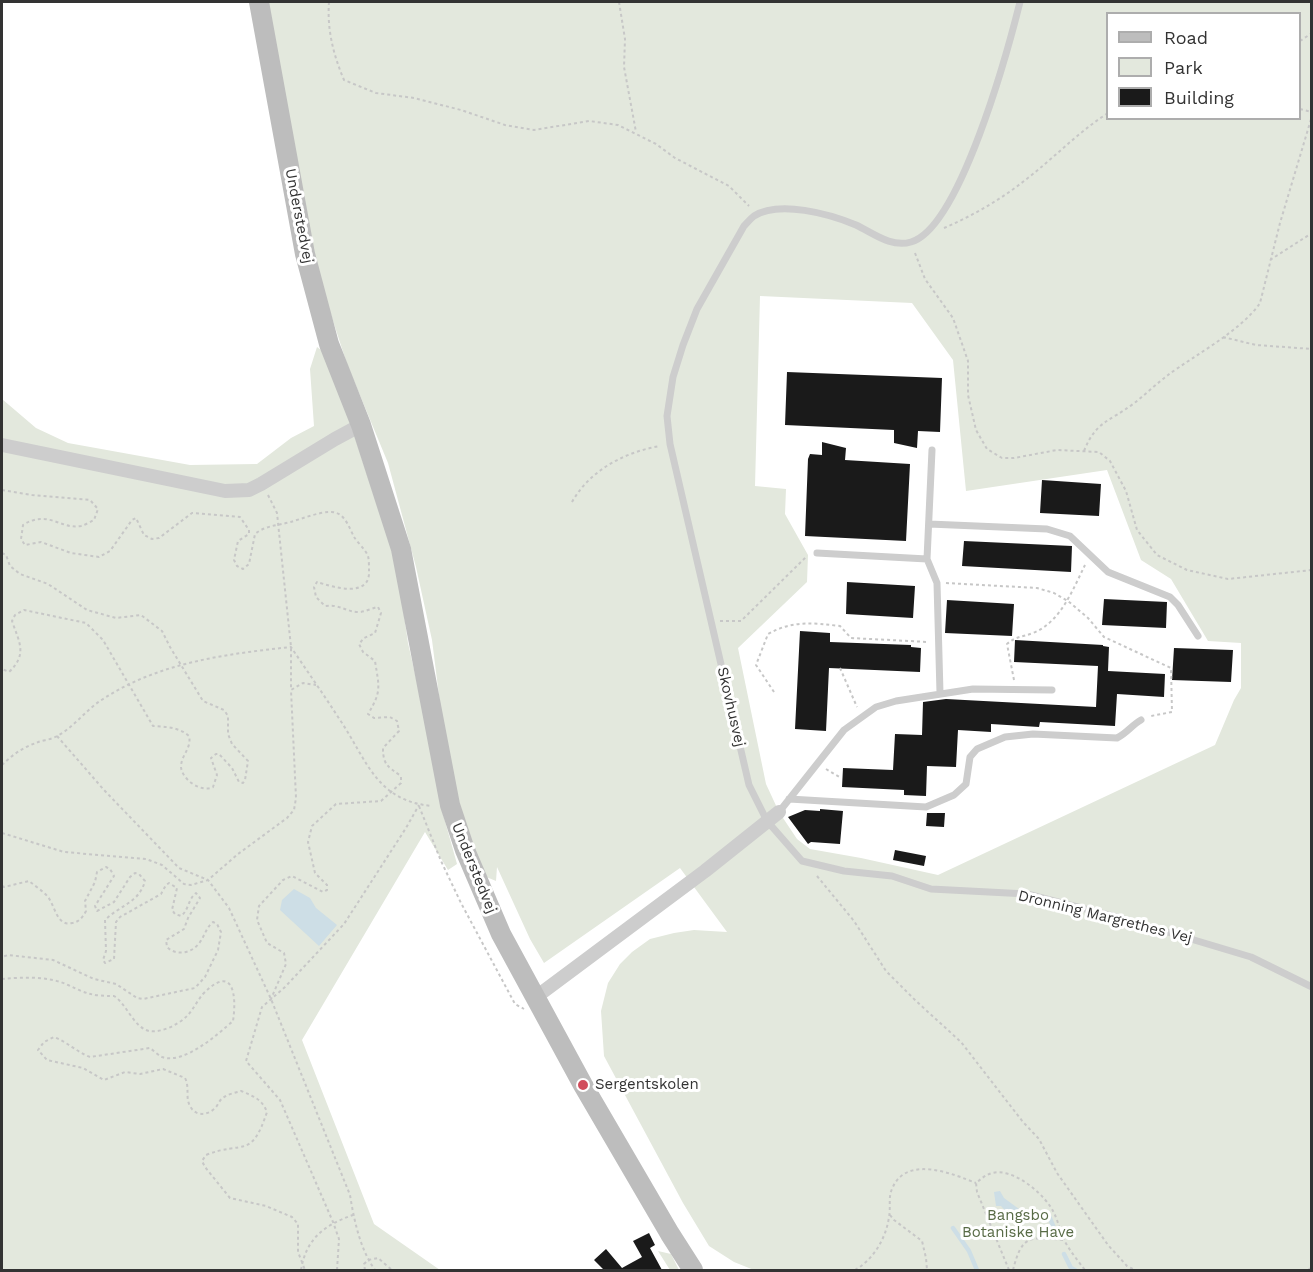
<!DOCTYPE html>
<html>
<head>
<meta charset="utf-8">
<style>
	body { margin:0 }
	#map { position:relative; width:1313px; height:1272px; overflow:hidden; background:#fff; font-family:"Work Sans",sans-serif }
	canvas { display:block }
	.frame { position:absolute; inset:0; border:3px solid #333; pointer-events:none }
	.legend { position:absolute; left:1106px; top:12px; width:195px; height:108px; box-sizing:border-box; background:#fff; border:2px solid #adadad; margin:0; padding:8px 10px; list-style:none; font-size:18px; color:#333 }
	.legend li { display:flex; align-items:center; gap:12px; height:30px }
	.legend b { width:30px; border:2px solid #adadad }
</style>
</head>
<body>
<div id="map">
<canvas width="1313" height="1272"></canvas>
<div class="frame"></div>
<ul class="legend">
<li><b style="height:8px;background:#bdbdbd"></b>Road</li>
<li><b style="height:16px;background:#e3e8dd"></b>Park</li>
<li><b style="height:16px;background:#1a1a1a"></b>Building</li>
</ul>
</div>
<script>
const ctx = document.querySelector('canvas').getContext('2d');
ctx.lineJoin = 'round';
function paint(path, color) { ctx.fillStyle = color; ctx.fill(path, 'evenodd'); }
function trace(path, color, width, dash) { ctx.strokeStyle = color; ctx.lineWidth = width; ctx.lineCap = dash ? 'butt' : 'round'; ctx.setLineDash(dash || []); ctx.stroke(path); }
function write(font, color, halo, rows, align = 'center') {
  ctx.font = font + ' "Work Sans",sans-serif'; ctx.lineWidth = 6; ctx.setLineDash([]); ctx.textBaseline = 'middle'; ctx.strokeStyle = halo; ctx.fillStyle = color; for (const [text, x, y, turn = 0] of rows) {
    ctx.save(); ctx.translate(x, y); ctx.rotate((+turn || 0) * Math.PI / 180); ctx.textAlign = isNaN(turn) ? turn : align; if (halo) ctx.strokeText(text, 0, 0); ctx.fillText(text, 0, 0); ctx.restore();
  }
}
paint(new Path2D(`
	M268 2H1311V1270H754L734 1262 709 1246 683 1203 604 1056 601 1011 608 983 620 964 632 952 650 939 674 933 694 930 727 932 680 868 544 963 530 939 497 867 496 881 484 876 456 801 445 743 432 640 416 567 388 463 347 364 310 250ZM1108 14H1300V118H1108ZM760 296 912 303 953 360 966 491 1107 470 1141 560 1171 579 1208 641 1241 643V688L1234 700 1215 745 938 875 861 858 810 849 797 839 779 812 766 784 738 648 807 582 808 555 785 514 786 489 755 486Z
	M317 347 328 355 397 566 408 643 430 740 443 814 457 864 448 870 425 832 302 1040 374 1224 440 1270H2V399L36 428 68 443 190 465 257 464 291 438 314 426 310 369Z
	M658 1251 671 1254 679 1270H670Z`), '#e3e8dd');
paint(new Path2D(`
	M294 889 310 898 316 908 337 925 319 946 280 910 282 900Z
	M1000 1191 1004 1198 1019 1209H1023L1032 1218 1023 1224 1022 1221 1016 1220 1009 1223 1008 1214 1001 1206H996L994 1192Z`), '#cddee6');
trace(new Path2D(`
	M1031 1216 1044 1212 1048 1214 1057 1235
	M953 1228 969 1251 977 1270
	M1064 1254 1071 1268 1075 1270`), '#cddee6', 4.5);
paint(new Path2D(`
	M787 372 942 378 940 432 918 431 917 448 894 443V430L785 425Z
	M822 442 846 448 845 460 910 464 906 541 805 536 808 459 810 454 822 455Z
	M1042 480 1101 484 1099 516 1040 513Z
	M964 541 1072 546 1071 572 962 566Z
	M847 582 915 586 913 618 846 614Z
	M1104 599 1167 602 1166 628 1102 625Z
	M947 600 1014 604 1012 636 945 633Z
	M800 631 830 633V642L911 645V647L921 648 920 672 829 668 826 731 795 729Z
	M1015 640 1103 645V646L1109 647 1108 671 1165 674 1164 697 1117 694 1115 726 1040 722 1039 727 991 724V732L958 730 956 767 927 766 926 796 904 795V790L842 787 843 768 893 770 895 734 922 735 923 702 946 699 1096 707 1098 666 1014 662Z
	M1174 648 1233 650 1231 682 1172 680Z
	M820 809 843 811 840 844 811 842 808 844 788 817 805 810 820 811Z
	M927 813H945L944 827 926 826Z
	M895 850 926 856 924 866 893 860Z
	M649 1233 655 1245 650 1248 662 1270H604L594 1260 606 1249 622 1268 642 1257 633 1241Z`), '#1a1a1a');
trace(new Path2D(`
	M329 2C327 29 333 54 344 80L376 93 414 98 461 110 505 125 534 130 589 121 618 125 656 144 675 158 729 186 749 206
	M619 2 625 39 624 67 636 132
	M1300 41 1312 33
	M1300 109 1312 112
	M944 228C972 216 1000 200 1024 181 1053 159 1077 133 1108 113
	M915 253 925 279 953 318 968 361V395L976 430 987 449 1002 458H1014L1057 450 1099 452 1110 461 1126 491 1137 530 1157 555 1187 570 1228 579 1312 570
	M1270 260 1312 233
	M1223 337 1256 345 1312 349
	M1084 451C1096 421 1109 422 1133 404 1145 395 1156 384 1168 375 1195 355 1242 330 1260 303L1280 223 1312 116
	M2 490 32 495 90 500 98 509 94 520C90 522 85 525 81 526 61 530 48 509 23 525L21 539 25 545 41 542 71 553 99 557 110 551 132 520 136 518 144 535 152 539 159 538 192 513 240 517 249 530V534L238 541 234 560 237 566 243 569 249 564 255 534C266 525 277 526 290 522 302 519 318 512 330 512 344 511 349 527 354 537 358 543 365 549 368 556 369 560 369 566 369 570 371 599 333 587 317 582L314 587 316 597 325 606C340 604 346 612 359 612 365 612 372 608 378 607L381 613 375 633 364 638 359 644 363 652 375 661C379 687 382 691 368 714L374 718 390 717 397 721 399 731 383 748C383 765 388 767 401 776V783L381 801 336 804 312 826 308 842 315 873 327 885V890L323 892 292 876 283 880 259 906 257 920 267 943 284 953 286 964 271 999
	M268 495 277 513 291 647V690
	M572 502C590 470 625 452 660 446
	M2 553 6 555 10 566 20 574 48 584 87 610 116 618 141 615 162 631 170 647 203 701 224 710 228 716V734L232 744 248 761 245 780 243 783 239 782 232 768 219 754H216L211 758 217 775 213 787C202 793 182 780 181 767 181 755 192 748 189 736 179 727 166 727 153 726L103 640 86 623 24 610 15 615 12 621C19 642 28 654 9 672L2 669
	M946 583 1037 588 1054 593 1068 601 1088 618 1104 637 1171 668 1172 712 1151 716
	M720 621H741L807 556
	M840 668 857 707
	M1014 680 1007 644C1016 636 1023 637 1033 633 1061 622 1073 589 1085 565
	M774 692 756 665 768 634C793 620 813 623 840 626L851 638 928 642
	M57 736 104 790 179 868 208 880 229 908 271 999 350 1195C354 1220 360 1249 375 1270
	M2 765C11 756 23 747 36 743 42 740 51 740 57 736 73 728 85 711 100 701 156 663 225 654 291 647 307 671 324 695 340 720 367 760 376 801 432 806
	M826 769 841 778
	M419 806 441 861 461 903 515 1004 524 1009
	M2 833 64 852 146 859 162 865 184 884 191 885 208 880 238 854 287 818 294 810 296 798 291 690 303 683 316 685
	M817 876 854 921 886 971 916 1001 961 1042 1023 1122 1039 1139 1057 1173 1108 1245 1127 1266 1135 1270
	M2 886 4 887 29 881C35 886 43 891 48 897 55 906 57 927 72 923 79 922 83 917 86 911L85 901 95 882 97 872 106 867 110 869 114 876 95 906 97 911 114 902 130 877 135 873 139 874 145 881C139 903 120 905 105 920L106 951 103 960 105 963 114 959 116 922 120 917 161 894 166 885 169 883 177 888 172 910 175 914 181 916C189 910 188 899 196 893L200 898 188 918 184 929 166 940 167 947C176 956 192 954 200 942 205 935 206 928 213 922L217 924 221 932 218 950 205 977 195 988 143 999 137 998 116 984 94 979 53 960 8 955 2 957
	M2 979C22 977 49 976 68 985 87 994 92 996 114 996 127 1004 133 1027 149 1031 161 1033 178 1025 187 1016 193 1010 197 1001 203 994 233 963 237 995 233 1021 218 1034 184 1065 162 1057 158 1055 154 1051 150 1048L90 1057C77 1052 67 1042 54 1037L44 1042 38 1050 47 1060 83 1068 104 1080 125 1072 140 1074 163 1069 185 1078C190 1088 185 1097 190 1106 195 1116 206 1116 214 1109 218 1106 219 1100 223 1098 227 1094 235 1093 241 1091 253 1096 262 1099 267 1112 251 1160 244 1140 206 1155L202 1161 205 1167 230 1198 266 1206 292 1217 298 1224V1252L305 1270
	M890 1215 894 1220 922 1241 926 1258 927 1270
	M301 1270C306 1239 324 1225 353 1215
	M337 1270 339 1239 333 1222 280 1100 246 1061 262 1007 285 987 344 924 406 828 419 805
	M365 1270 364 1264 368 1260 378 1258 392 1270
	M855 1270C874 1259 886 1238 889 1217 891 1207 888 1197 892 1189 906 1154 953 1174 976 1183
	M1009 1270 977 1192 976 1183C981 1179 985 1175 992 1173 1012 1168 1039 1190 1050 1206 1057 1216 1059 1228 1064 1240 1070 1251 1078 1261 1085 1270
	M1013 1270C1022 1234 1030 1237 1064 1240
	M1308 1270 1312 1267`), '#c7c7c7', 2, [3, 3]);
trace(new Path2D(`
	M1020 2C1008 50 960 228 911 242 891 248 873 233 856 225 830 214 779 200 754 216 750 219 747 223 744 226L697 309 683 345 673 377 667 416 670 444 749 785 767 821 802 861 844 871 892 876 931 889 1027 894 1124 919 1251 957 1312 987
	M932 450 927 559 937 583 940 693
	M929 524 1047 529 1070 536 1108 572 1170 597 1178 605 1198 636
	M817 553 927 559
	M789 799 926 807 954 795 966 784 970 757 977 749 1005 737 1033 734 1117 738C1127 733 1132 725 1141 720
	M779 812 844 730 876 707 896 701 973 689 1052 690`), '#cdcdcd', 7);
trace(new Path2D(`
	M2 445 225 491 249 490 261 484 335 439 361 425
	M536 997 705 871 779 812`), '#cdcdcd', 14);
trace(new Path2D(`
	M259 2 305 254 329 344 361 425 401 549 450 805 465 850 501 934 583 1085 670 1234 693 1270`), '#bdbdbd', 20);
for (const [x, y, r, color] of [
	[583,1085,6,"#d14d5c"]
]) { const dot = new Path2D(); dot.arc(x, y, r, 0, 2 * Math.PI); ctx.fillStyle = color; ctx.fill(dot); trace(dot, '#fff', 2); }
write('15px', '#333', '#fff', [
	["Understedvej",299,216,79],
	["Skovhusvej",731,707,77],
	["Understedvej",474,868,68],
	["Dronning Margrethes Vej",1105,917,14]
]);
write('15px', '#333', '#fff', [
	["Sergentskolen",595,1085]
], 'left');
write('15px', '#576a45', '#fff', [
	["Bangsbo",1018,1216],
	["Botaniske Have",1018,1233]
]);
</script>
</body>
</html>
